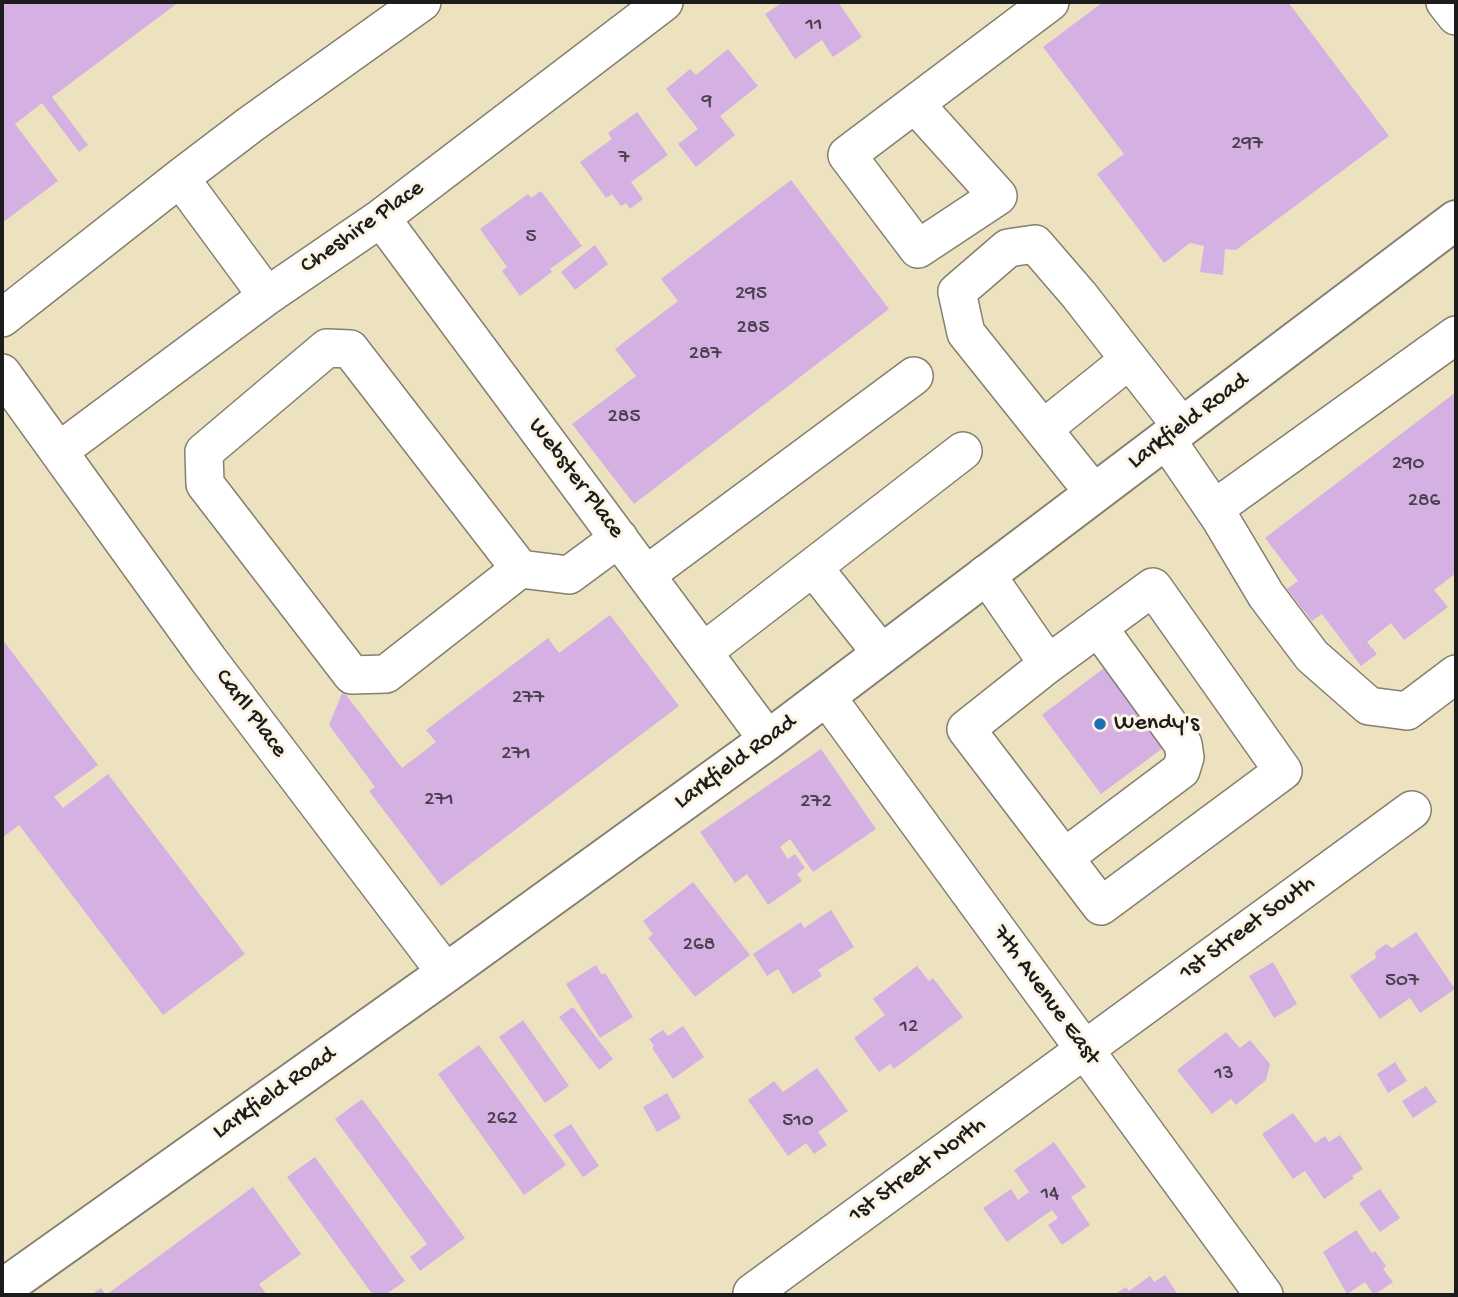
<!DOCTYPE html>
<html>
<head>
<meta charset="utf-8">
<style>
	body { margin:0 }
	#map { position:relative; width:1458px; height:1297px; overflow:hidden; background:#ede2c0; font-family:"Gochi Hand",sans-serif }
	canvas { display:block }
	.frame { position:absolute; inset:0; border:4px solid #1c1c1c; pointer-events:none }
</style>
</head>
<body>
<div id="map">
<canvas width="1458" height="1297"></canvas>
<div class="frame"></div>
</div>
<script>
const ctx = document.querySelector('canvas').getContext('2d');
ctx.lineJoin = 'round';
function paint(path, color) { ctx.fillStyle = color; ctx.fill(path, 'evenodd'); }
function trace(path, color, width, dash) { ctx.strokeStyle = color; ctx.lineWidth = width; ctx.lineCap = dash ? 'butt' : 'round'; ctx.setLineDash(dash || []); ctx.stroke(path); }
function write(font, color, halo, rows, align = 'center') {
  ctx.font = font + ' "Gochi Hand",sans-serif'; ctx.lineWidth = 6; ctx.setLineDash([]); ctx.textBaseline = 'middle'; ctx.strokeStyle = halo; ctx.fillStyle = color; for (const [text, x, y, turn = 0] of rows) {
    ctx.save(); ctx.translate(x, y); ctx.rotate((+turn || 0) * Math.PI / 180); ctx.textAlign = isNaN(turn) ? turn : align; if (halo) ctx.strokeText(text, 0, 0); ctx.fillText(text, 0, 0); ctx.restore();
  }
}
paint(new Path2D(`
	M2 2H179L52 97 88 145 79 152 42 103 15 124 58 181 2 223Z
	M783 2H838L862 37 833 57 822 40 795 59 765 14Z
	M1103 2H1288L1389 136 1236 250 1225 249 1223 275 1200 272 1204 246 1190 243 1164 263 1097 174 1124 154 1043 47Z
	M728 49 758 86 720 116 735 135 696 167 678 144 698 129 666 89 690 69 696 75Z
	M637 112 668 155 631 182 643 199 630 209 626 203 621 206 612 194 606 198 580 162 612 139 608 133Z
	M791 180 889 309 634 504 572 424 636 376 615 349 678 301 661 279Z
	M541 191 582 246 550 269 552 272 520 296 502 271 507 267 480 229 528 194 531 198Z
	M595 245 608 264 575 290 561 272Z
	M1456 392V573L1434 590 1448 607 1404 640 1391 623 1367 642 1377 654 1361 666 1322 614 1312 621 1287 589 1298 581 1265 538Z
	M610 615 679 706 441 886 369 791 375 787 329 725 343 691 402 768 436 742 426 730 548 638 559 653Z
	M2 639 98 765 54 797 63 808 108 774 245 954 163 1015 19 825 2 838Z
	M1104 668 1119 688 1126 683 1140 701 1133 707 1146 725 1154 720 1161 730 1154 736 1163 748 1101 794 1042 715Z
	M821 749 876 829 813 872 790 839 780 847 788 859 795 854 805 868 797 874 802 881 768 905 747 874 735 883 700 832Z
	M693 882 750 955 695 997 648 938 653 934 643 921Z
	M831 910 854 947 818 970 822 976 793 994 778 969 767 976 753 954 801 922 804 928Z
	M1416 932 1455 989 1420 1013 1410 998 1380 1019 1350 976 1376 958 1375 952 1386 944 1392 948Z
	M1273 962 1297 1004 1274 1018 1249 976Z
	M596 965 602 975 605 973 633 1017 600 1038 566 984Z
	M917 966 929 981 933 978 963 1017 894 1069 890 1064 879 1072 854 1038 885 1015 873 999Z
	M573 1007 613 1059 599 1070 559 1017Z
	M523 1020 569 1086 545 1103 499 1037Z
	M683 1026 704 1057 673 1079 652 1048 654 1046 649 1039 663 1030 668 1036Z
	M1226 1032 1240 1048 1250 1040 1270 1064 1266 1080 1236 1105 1231 1099 1212 1114 1177 1070Z
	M479 1045 566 1165 524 1195 438 1074Z
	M1395 1062 1407 1081 1388 1093 1377 1074Z
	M817 1068 848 1111 818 1132 827 1145 814 1154 806 1143 788 1156 748 1100 774 1081 783 1092Z
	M1426 1086 1437 1102 1413 1118 1402 1101Z
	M667 1093 681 1118 657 1132 643 1107Z
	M362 1099 465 1238 420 1271 410 1257 427 1244 335 1119Z
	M1293 1113 1315 1143 1325 1136 1329 1142 1340 1135 1363 1169 1352 1176 1354 1178 1324 1199 1305 1171 1293 1179 1262 1134Z
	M571 1124 599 1166 583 1177 553 1135Z
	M1054 1142 1086 1187 1071 1197 1090 1225 1062 1245 1048 1225 1058 1218 1052 1210 1007 1242 983 1208 1011 1189 1018 1200 1029 1192 1014 1170Z
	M315 1157 405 1281 385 1295H373L287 1177Z
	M253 1187 301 1254 259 1284 267 1295H91L101 1288 106 1295Z
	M1380 1189 1400 1218 1380 1232 1359 1203Z
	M1356 1230 1372 1253 1375 1251 1386 1266 1383 1269 1393 1282 1374 1295 1365 1282 1347 1294 1323 1252Z
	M1165 1275 1178 1295H1114L1126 1287 1129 1291 1150 1276 1154 1282Z`), '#d5b0e3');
const minor = new Path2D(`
	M1445 2 1456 16
	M915 104 998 196 918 249 847 155 1050 2
	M180 178 251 124 422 2
	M381 218 768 740
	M2 318 180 178 267 296
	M2 373 208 659 446 973
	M1043 429 1129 360
	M1166 439 1220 518 1266 595 1312 656 1369 706 1407 711 1456 674
	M59 451 267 296 381 218 664 2
	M1094 493 966 333 957 292 1008 248 1035 244 1079 295 1182 427
	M1214 509 1456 335
	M813 567 882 654
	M520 569 350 349 327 348 204 452 205 484 352 675 386 674 520 569 569 575 619 538
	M986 574 1048 664
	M646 575 914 376
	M1153 587 1283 771 1101 906 966 729 1048 664Z
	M703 652 963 451
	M826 696 1264 1295
	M1065 857 1181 770 1185 757 1183 744 1098 627
	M752 1293 1412 810`);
const major = new Path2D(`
	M2 1289 446 973 768 740 1456 220`);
trace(minor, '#847f6e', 40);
trace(major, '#847f6e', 42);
trace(minor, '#fff', 37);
trace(major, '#fff', 38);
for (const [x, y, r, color] of [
	[1100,724,7,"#1f6fb2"]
]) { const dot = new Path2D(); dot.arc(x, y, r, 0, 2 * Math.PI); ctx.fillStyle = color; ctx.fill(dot); trace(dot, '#fcf5e5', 2.5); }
write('21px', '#4a414e', null, [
	["11",814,26],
	["9",707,103],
	["297",1247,145],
	["7",624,159],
	["5",531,238],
	["295",751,295],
	["285",753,329],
	["287",705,355],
	["285",624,418],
	["290",1408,465],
	["286",1424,502],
	["277",528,699],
	["271",516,755],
	["271",439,801],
	["272",816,803],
	["268",699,946],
	["507",1402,982],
	["12",909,1028],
	["13",1224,1075],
	["262",502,1120],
	["510",798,1122],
	["14",1050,1195]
]);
write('24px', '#1c1c1c', '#fcf5e5', [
	["Cheshire Place",363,228,-35],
	["Larkfield Road",1189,422,-37],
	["Webster Place",575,479,53],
	["Carll Place",250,714,53],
	["Larkfield Road",736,763,-36],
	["1st Street South",1248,929,-36],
	["7th Avenue East",1045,996,54],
	["Larkfield Road",275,1094,-35],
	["1st Street North",918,1171,-36]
]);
write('24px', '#1c1c1c', '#fcf5e5', [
	["Wendy's",1114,724]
], 'left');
</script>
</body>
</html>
